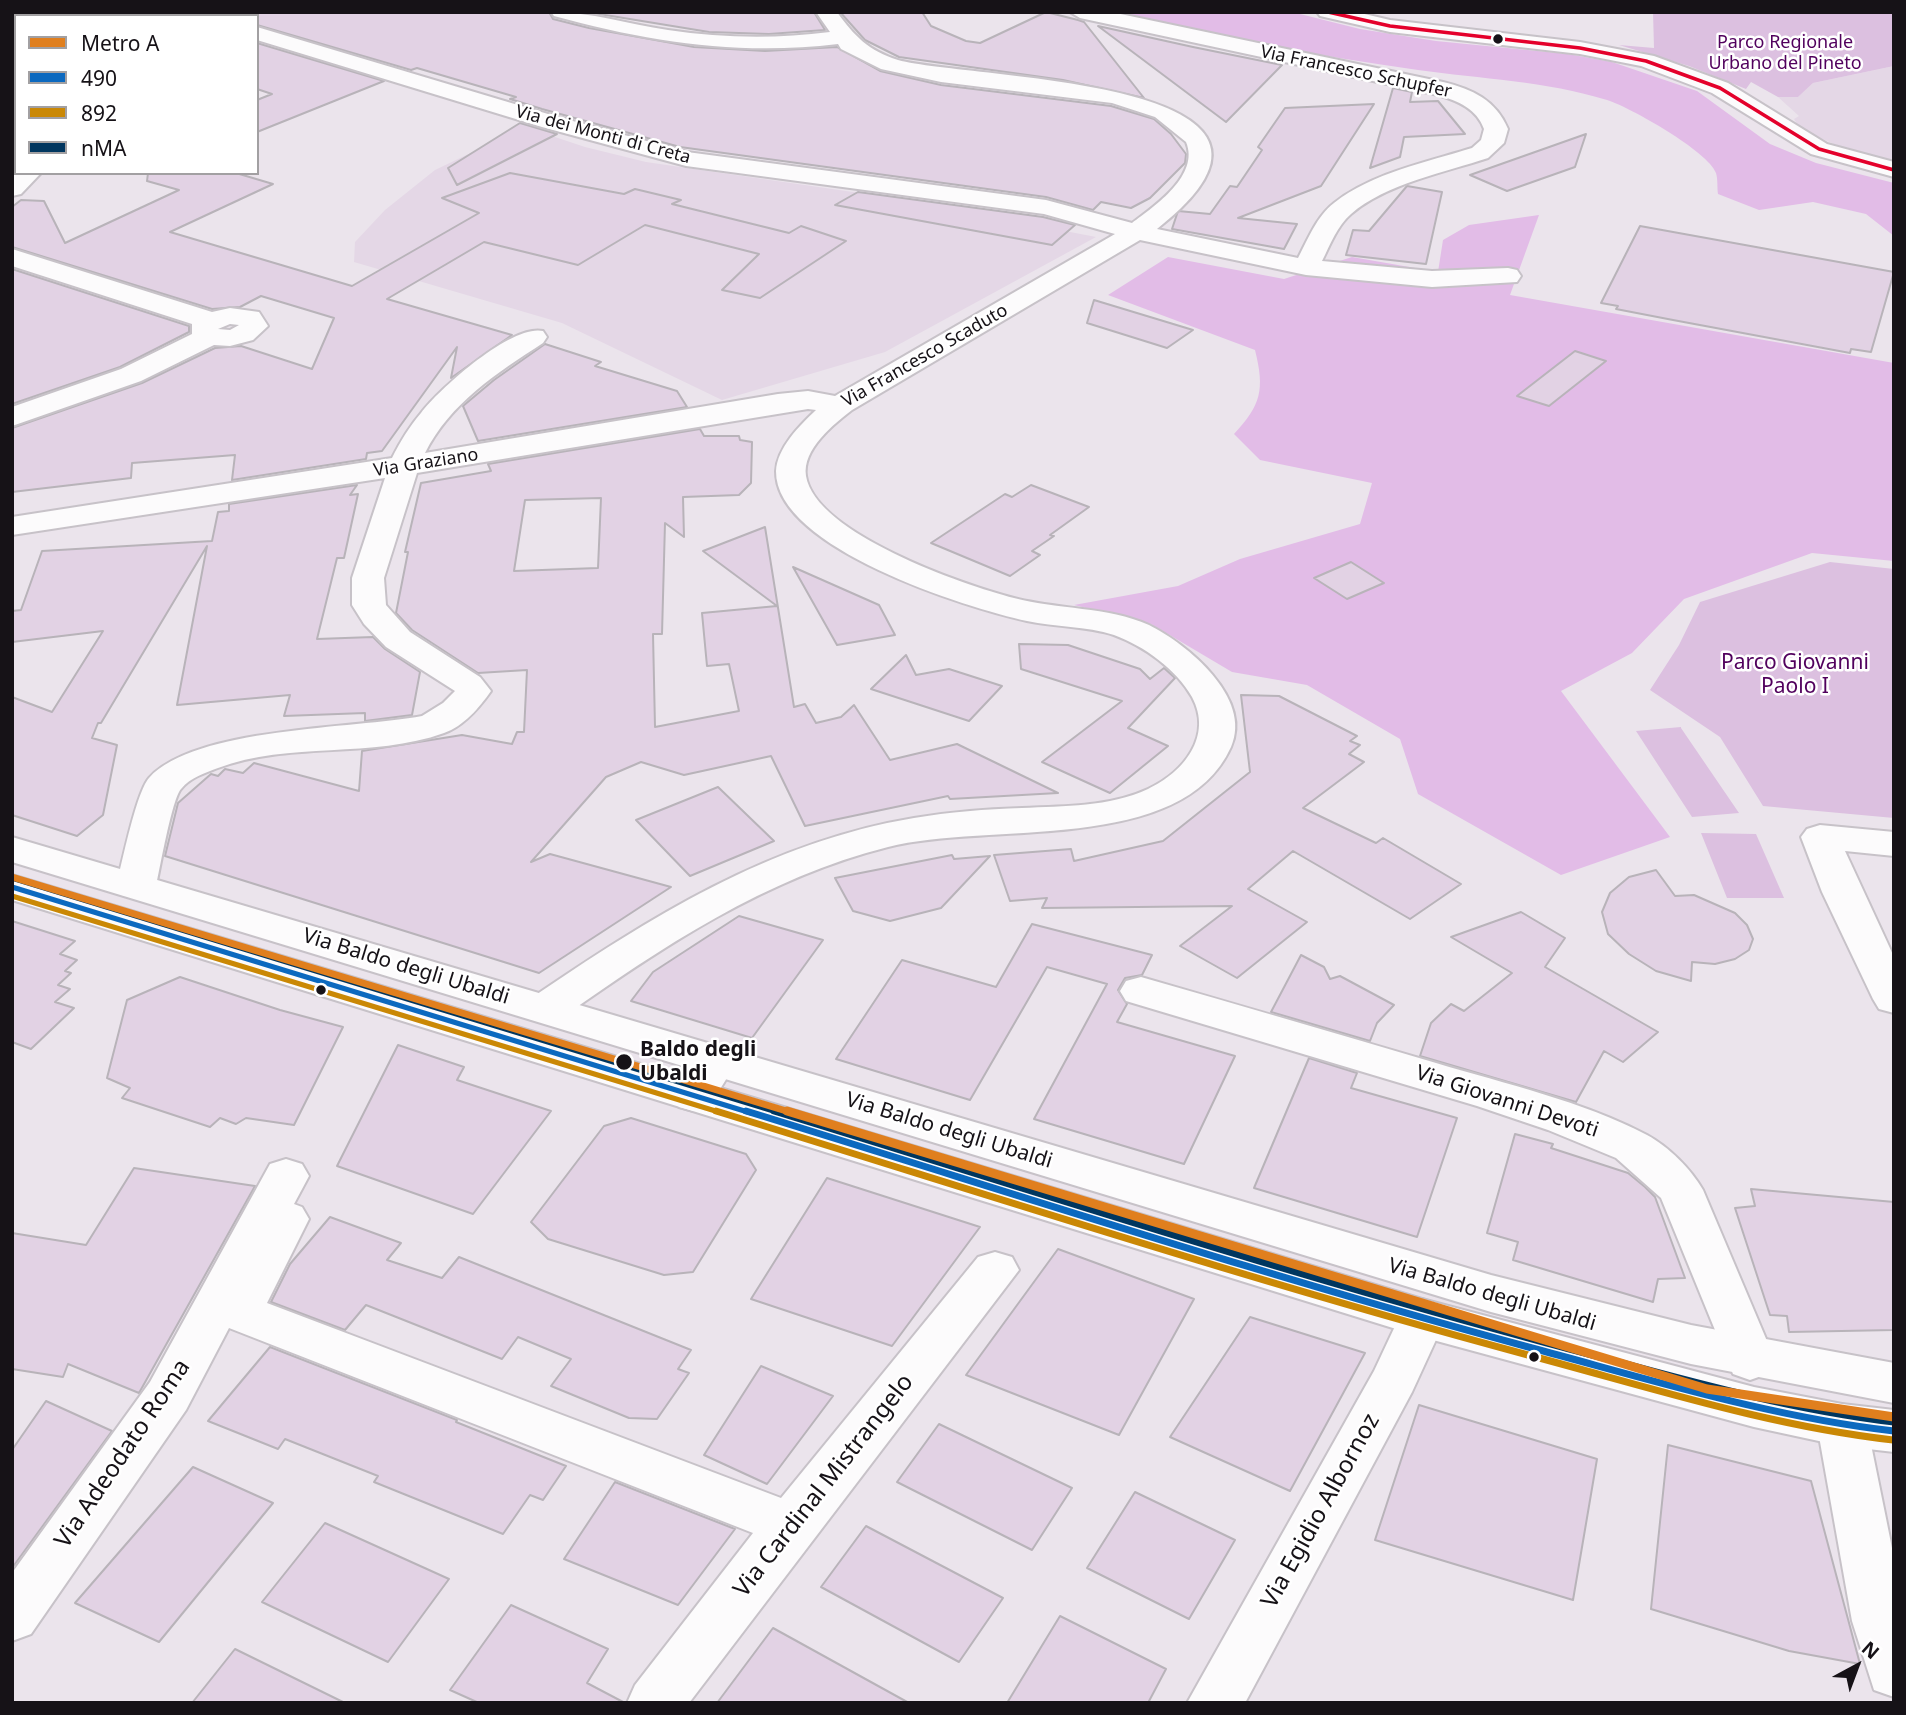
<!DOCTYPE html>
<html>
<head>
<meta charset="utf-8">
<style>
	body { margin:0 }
	#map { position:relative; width:1906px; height:1715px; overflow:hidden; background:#ebe4ec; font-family:"Noto Sans",sans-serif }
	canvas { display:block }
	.frame { position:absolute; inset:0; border:14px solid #161217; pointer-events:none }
	.legend { position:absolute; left:14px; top:14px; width:245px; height:161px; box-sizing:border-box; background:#fff; border:2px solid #a2a0a2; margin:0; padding:9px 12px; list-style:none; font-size:21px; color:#161217 }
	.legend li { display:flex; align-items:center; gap:14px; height:35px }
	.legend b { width:35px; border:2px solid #a2a0a2 }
	.north { position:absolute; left:1822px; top:1631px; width:70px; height:70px; -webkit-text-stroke:5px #fff; paint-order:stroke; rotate:41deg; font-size:19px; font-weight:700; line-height:28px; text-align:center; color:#161217 }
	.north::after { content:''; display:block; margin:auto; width:24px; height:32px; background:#161217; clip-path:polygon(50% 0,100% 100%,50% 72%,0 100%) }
</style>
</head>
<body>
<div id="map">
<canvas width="1906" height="1715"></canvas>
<div class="frame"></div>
<ul class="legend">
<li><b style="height:9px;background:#e07f1e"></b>Metro A</li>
<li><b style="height:9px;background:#0c69bf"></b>490</li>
<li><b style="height:9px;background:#ca8805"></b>892</li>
<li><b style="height:9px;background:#00365f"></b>nMA</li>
</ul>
<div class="north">N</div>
</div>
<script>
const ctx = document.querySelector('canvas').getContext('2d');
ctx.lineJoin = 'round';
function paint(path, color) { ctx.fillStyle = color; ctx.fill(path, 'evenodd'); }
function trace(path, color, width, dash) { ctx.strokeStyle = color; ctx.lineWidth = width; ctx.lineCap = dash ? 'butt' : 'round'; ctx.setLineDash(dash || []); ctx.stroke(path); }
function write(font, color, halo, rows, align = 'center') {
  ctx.font = font + ' "Noto Sans",sans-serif'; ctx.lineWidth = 5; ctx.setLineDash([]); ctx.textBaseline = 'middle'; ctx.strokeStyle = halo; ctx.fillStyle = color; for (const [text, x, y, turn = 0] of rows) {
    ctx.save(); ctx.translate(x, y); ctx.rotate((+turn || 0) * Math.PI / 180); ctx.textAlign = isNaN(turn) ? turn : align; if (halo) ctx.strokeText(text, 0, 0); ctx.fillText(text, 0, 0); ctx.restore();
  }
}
paint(new Path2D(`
	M1894 66V161L1853 152 1801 130 1794 119 1799 116 1778 97H1798L1813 83Z
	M525 127 585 147 646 162 901 199 1096 237 885 352 722 400 562 323 354 262 355 242 385 210 435 170Z`), '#e4d7e6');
paint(new Path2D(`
	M1653 12H1894V66L1813 83 1798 97H1778L1751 82 1746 89 1689 66 1619 45 1654 48Z
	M1830 562 1894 569V818L1763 806 1720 737 1650 690 1679 645 1700 602Z
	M1681 727V728L1739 813 1692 817 1636 731Z
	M1701 833 1756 834 1784 898H1727Z`), '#dcc0e0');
paint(new Path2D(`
	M1110 12H1292L1360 29 1436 41 1568 54 1612 62 1697 91 1770 144 1816 163 1894 183V236L1866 214 1813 202 1759 210 1718 194C1717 188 1718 179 1716 173 1709 152 1630 107 1607 100 1546 81 1481 79 1418 70 1315 55 1211 37 1110 12Z
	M1539 215 1510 295 1894 363V561L1812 553 1684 599 1632 653 1561 691 1670 837 1561 875 1418 794 1400 739 1307 685 1232 672 1151 624 1074 605 1178 586 1240 559 1360 524 1372 483 1260 460 1234 434C1261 405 1265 390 1255 350L1108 295 1168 257 1284 279 1352 257 1438 272 1443 240 1469 225Z`), '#e2bce7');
const building = new Path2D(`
	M257 12H549L553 19 589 28 694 47 765 51 837 47 880 71 941 85 1111 106 1154 119 1171 134 1186 154 1185 163 1150 198 1131 208 1101 202 1093 210 1046 197 680 147 542 109 510 99 516 97 417 68 411 70 257 25Z
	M587 12H814L825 30 769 34 709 32Z
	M840 12H922L931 26 966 41 980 43 1046 12 1078 20 1084 22 1144 98 1063 80 899 57 865 40Z
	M1098 26 1193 47 1282 65 1226 122Z
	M257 43 384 81 257 132V100L272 94 257 89Z
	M1393 88 1412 92 1410 102 1438 101 1465 134 1404 137 1400 157 1370 168Z
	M1374 104 1321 186 1238 218 1297 224 1284 249 1172 229 1178 211 1210 214 1230 186 1237 187 1262 150 1258 147 1285 108Z
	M520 123 557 134 457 185 448 168Z
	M1586 134 1575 167 1507 191 1470 175Z
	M148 173H236L273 184 170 232 352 286 479 213 442 198 510 173 624 194 635 189 681 200 672 204 789 233 801 226 846 241 760 298 722 290 759 254 645 225 578 265 484 242 387 299 512 335 451 378 457 347 382 451 367 453 366 459 232 480 235 455 132 463 131 478 12 492V428L142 383 215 348 241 346 312 369 334 318 261 296 240 307 212 309 12 247V207L21 200 44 201 65 243 179 190 147 181Z
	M1407 186 1442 192 1426 264 1346 255 1353 230 1369 231Z
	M858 192 1043 217 1075 225 1052 245 835 205Z
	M1640 226 1894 272 1871 352 1851 349 1850 353 1673 320 1616 309 1618 306 1601 303Z
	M12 269 189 326V332L120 367 12 404Z
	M1094 300 1193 330 1167 348 1087 323Z
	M545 344 601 362 595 366 677 391 687 407 478 441 463 406 494 380Z
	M1575 351 1606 361 1549 406 1517 396Z
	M700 429 704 436H739L740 440 752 442 751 483 739 495 683 497 684 537 665 523 662 634H653L655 727 739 711 729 664 707 666 702 613 777 606 703 551 765 527 794 707 805 704 816 723 841 717 854 705 890 760 957 744 1058 793 950 799 948 796 805 826 771 756 684 775 641 762 606 777 531 862 550 854 671 887 539 973 165 856 178 803 211 774 218 776 225 769 243 773 254 763 359 791 362 751 462 735 512 744 517 732H524L527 670 478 673 412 630 396 613 408 552H405L421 483 491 471 488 464ZM601 498 598 568 514 571 525 500Z
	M357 485 350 495 358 494 344 558H337L317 639 373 637 385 649 420 672 412 715 365 721V713L284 716 290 695 177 705 207 546 101 723H98L92 738 117 745 103 815 77 836 12 815V697L52 712 103 631 12 642V611L21 610 42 551 212 541 218 512 229 511V504Z
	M1031 485 1089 507 1050 535 1054 536 1032 551 1040 555 1010 576 931 543 1005 494 1012 497Z
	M1351 562 1384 583 1347 599 1314 578Z
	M793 567 879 605 895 635 837 645Z
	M1019 644 1068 645 1140 669 1150 679 1164 668 1175 678 1128 728 1168 746 1110 793 1042 762 1122 701 1021 669Z
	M906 655 916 675 949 669 1002 686 969 721 871 689Z
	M1241 695 1279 696 1357 736 1350 741 1360 745 1349 754 1364 762 1303 808 1376 843 1383 838 1461 884 1410 919 1293 851 1248 889 1307 922 1237 978 1180 946 1232 906 1042 908 1047 898 1010 901 994 855 1071 849 1074 861 1163 841 1250 772Z
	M718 787 774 841 690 876 636 820Z
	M952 855 954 859 990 856 941 908 890 921 853 911 835 878Z
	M1656 870 1675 896 1694 895 1735 913 1747 925 1753 939 1749 950 1735 959 1715 964 1692 962 1691 981 1656 971 1629 954 1608 934 1602 912 1610 893 1629 877Z
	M1521 912 1565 938 1545 967 1658 1032 1623 1062 1604 1051 1576 1102 1420 1056 1431 1023 1451 1004 1464 1011 1512 973 1451 937Z
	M739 916 823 940 752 1038 631 1001 653 972Z
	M12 921 75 941 60 954 77 960 65 971 71 973 58 985 70 989 55 1002 74 1008 31 1049 12 1042Z
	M1032 924 1152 955 1142 975 1125 978 1118 990 1127 1004 1117 1022 1235 1056 1184 1164 1034 1119 1107 984 1047 967 970 1100 836 1059 902 960 996 987Z
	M1301 955 1324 967 1330 979 1340 976 1394 1005 1377 1023 1370 1041 1271 1012Z
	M180 977 280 1010 343 1027 294 1125 246 1118 236 1124 220 1118 210 1127 122 1098 130 1088 107 1078 127 1000Z
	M398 1045 464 1067 457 1080 551 1111 473 1214 337 1166Z
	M1309 1058 1357 1073 1351 1088 1457 1118 1417 1237 1254 1188Z
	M631 1118 746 1154 756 1170 693 1272 664 1275 548 1239 531 1222 604 1126Z
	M1515 1134 1553 1144 1551 1148 1628 1173 1645 1187 1655 1197 1685 1278 1658 1279 1653 1302 1513 1260 1518 1242 1487 1233Z
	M134 1168 255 1186 139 1393 68 1364 63 1377 12 1369V1233L86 1245Z
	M827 1178 980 1227 892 1346 751 1299Z
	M1751 1189 1894 1202V1330L1789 1332 1787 1316 1770 1315 1735 1208 1755 1206Z
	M330 1217 401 1243 387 1260 442 1278 459 1257 691 1350 678 1369 689 1373 657 1419 629 1418 551 1386 571 1359 518 1337 502 1359 366 1305 345 1330 271 1302 290 1264Z
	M1058 1249 1194 1299 1119 1435 966 1375Z
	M1250 1317 1365 1353 1290 1491 1170 1437Z
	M270 1347 457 1420 456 1422 566 1466 543 1500 530 1495 503 1534 374 1482 378 1476 285 1439 278 1449 208 1421Z
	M761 1366 833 1396 767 1484 704 1455Z
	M46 1401 112 1431 12 1568V1450Z
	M1419 1405 1597 1459 1573 1600 1375 1540Z
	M939 1424 1072 1488 1032 1550 897 1482Z
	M1668 1445 1811 1481 1860 1664 1789 1651 1651 1609Z
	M193 1467 273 1503 159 1642 75 1603Z
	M615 1482 735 1529 678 1605 564 1559Z
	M1135 1492 1235 1540 1189 1619 1087 1568Z
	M325 1523 449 1579 388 1662 262 1602Z
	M866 1526 1003 1598 959 1662 821 1587Z
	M511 1605 608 1649 587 1683 625 1703H479L450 1690Z
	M1060 1616 1166 1669 1148 1703H1007Z
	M773 1628 909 1703H717Z
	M235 1649 345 1703H192Z`);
paint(building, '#e2d2e4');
trace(building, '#b8b3b9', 2);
const minor = new Path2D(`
	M113 12H133L132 16H112Z
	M171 12H193L191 16H169Z
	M551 12C591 12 628 24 668 30 722 38 775 39 830 32L816 12H837C854 36 869 51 898 60 970 80 1352 77 1157 229L1298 258C1308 239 1317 216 1334 203 1372 173 1427 162 1472 148L1481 140 1484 129C1477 109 1458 101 1438 95L1080 18 1070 12H1111L1443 82C1472 89 1496 100 1508 129L1504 143 1488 158C1446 172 1385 184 1351 214 1337 226 1330 245 1322 261L1432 271 1508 268 1517 270 1521 276 1517 282 1432 287 1306 275 1140 240 852 410C834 424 802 449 806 476 815 533 963 585 1014 598 1058 610 1107 606 1149 625 1187 644 1253 698 1231 747 1182 856 988 821 888 847 765 878 662 947 560 1019L545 1023 530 1019 524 1009 530 999C649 918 769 842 914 818 949 812 986 809 1022 808 1064 806 1109 807 1148 789 1184 772 1213 736 1192 697 1176 669 1144 646 1114 635 1086 626 1055 627 1027 621 967 608 775 548 776 471 777 448 800 425 816 410L808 409 417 473 384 578 386 605 410 632 480 677 491 691C479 708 464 726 444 733 372 759 289 741 218 768 205 773 191 777 181 789 172 799 160 868 156 886L150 895 136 898 122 895 116 886C122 864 136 793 149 778 195 727 353 729 422 716L443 703 455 691 386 647 364 624 352 605V578L385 478 12 535V517L392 458C400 442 409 427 421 413 440 388 512 324 543 331L547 337 543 343C497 373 450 403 425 453L778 394 808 391 835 396 1115 234 1044 214 686 166 542 127 257 40V27L558 117 687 152 1046 200 1132 223C1155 206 1200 175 1186 142L1155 117 1112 103 941 82 881 69 841 49 838 44C739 56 649 42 554 16Z
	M1317 12H1356L1390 20 1580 42 1654 56 1728 83 1827 144 1894 162V177L1811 154 1712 93 1641 66 1580 54 1390 32 1320 16Z
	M12 16H16V28H12Z
	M12 56H16V70H12Z
	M12 138H16V152H12Z
	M16 172V173H41L21 194 12 196V176Z
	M12 249 212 312 230 308 259 312 268 326 253 340 230 346 214 345 141 381 12 426V407L121 369 192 334V324L12 266ZM230 324 239 325 230 330 218 329Z
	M1820 825 1894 832V856L1845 851 1894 957V1013L1879 1009 1873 999 1822 892 1801 837 1807 829Z
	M1141 977C1240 1005 1338 1034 1436 1063 1506 1084 1582 1101 1647 1135 1669 1147 1691 1169 1703 1190L1775 1360 1767 1374 1750 1380 1733 1374 1661 1198 1616 1158 1548 1130 1477 1106 1126 1001 1120 991 1126 981Z
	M717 1045 732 1049 738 1060 709 1107 694 1111 679 1107 672 1096 702 1049Z
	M286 1159 302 1164 309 1176 294 1204 302 1207 309 1219 267 1303 781 1498 978 1257 995 1252 1012 1257 1019 1270 689 1703H627L635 1685 753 1533 229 1328 186 1410 31 1634 12 1641V1573L150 1382 270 1164Z
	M1422 1299 1439 1305 1446 1318 1412 1392 1245 1703H1187L1374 1371 1405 1305Z
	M1842 1404 1860 1410 1867 1425 1894 1558V1697L1874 1690 1852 1621 1817 1425 1824 1410Z`);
const major = new Path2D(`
	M12 837 1491 1275 1691 1325 1894 1363V1403L1691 1364 1491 1312 12 862Z
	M12 875 1422 1299 1754 1387 1842 1404 1894 1410V1452L1842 1446 1754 1427 1422 1337 12 900Z`);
trace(minor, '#c7c2c8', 4);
trace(major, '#c7c2c8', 4);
paint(minor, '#fcfbfc');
paint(major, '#fcfbfc');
trace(new Path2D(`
	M12 887 751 1113`), '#0c69bf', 5);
trace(new Path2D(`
	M746 1111C1007 1191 1268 1277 1532 1348 1652 1380 1771 1417 1894 1431`), '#0c69bf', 7);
trace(new Path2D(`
	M12 896 722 1113`), '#ca8805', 5);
trace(new Path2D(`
	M716 1111C986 1194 1255 1282 1528 1355 1649 1387 1769 1426 1893 1440`), '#ca8805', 7);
trace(new Path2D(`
	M15 879 780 1113`), '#00365f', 5);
trace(new Path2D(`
	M774 1111C1031 1190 1287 1274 1547 1343 1662 1373 1776 1408 1894 1422`), '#00365f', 7);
trace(new Path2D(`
	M1328 12 1390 26 1580 48 1646 61 1720 88 1819 149 1894 170`), '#e4002b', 3.5);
trace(new Path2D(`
	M12 877 793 1113`), '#e07f1e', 7);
trace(new Path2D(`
	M787 1111 1707 1389 1894 1417`), '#e07f1e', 9);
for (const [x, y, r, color] of [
	[1498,39,6,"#161217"],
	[321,990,6,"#161217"],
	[624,1062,9,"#161217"],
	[1534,1357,6,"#161217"]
]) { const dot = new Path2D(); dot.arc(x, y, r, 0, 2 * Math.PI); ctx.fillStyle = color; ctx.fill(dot); trace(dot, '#fff', 2.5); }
write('18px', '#51005d', '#fff', [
	["Parco Regionale",1785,43],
	["Urbano del Pineto",1785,64]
]);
write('18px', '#161217', '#fff', [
	["Via Francesco Schupfer",1356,72,12],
	["Via dei Monti di Creta",603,135,15],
	["Via Francesco Scaduto",925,356,-30],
	["Via Graziano",426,463,-9]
]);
write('21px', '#51005d', '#fff', [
	["Parco Giovanni",1795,663],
	["Paolo I",1795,687]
]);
write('21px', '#161217', '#fff', [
	["Via Baldo degli Ubaldi",406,967,17],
	["Via Giovanni Devoti",1507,1102,18],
	["Via Baldo degli Ubaldi",949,1131,17],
	["Via Baldo degli Ubaldi",1492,1295,16]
]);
write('bold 21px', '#161217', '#fff', [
	["Baldo degli",640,1050],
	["Ubaldi",640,1074]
], 'left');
write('24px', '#161217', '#fff', [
	["Via Adeodato Roma",123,1454,-56],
	["Via Cardinal Mistrangelo",824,1486,-52],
	["Via Egidio Albornoz",1321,1511,-61]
]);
</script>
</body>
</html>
